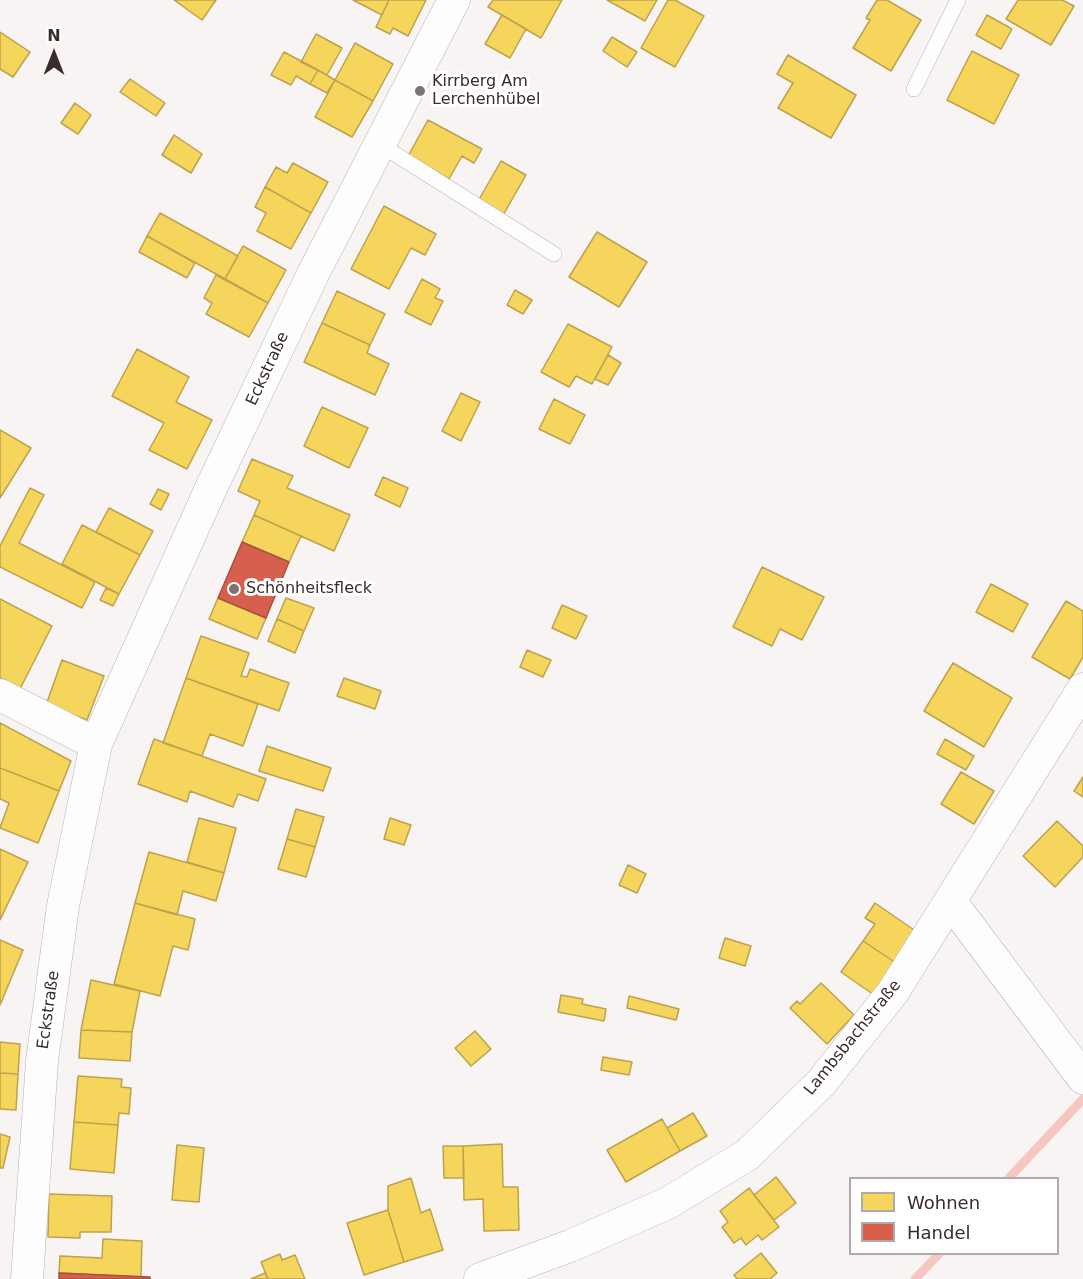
<!DOCTYPE html>
<html>
<head>
<meta charset="utf-8">
<style>
	body { margin:0 }
	#map { position:relative; width:1083px; height:1279px; overflow:hidden; background:#f8f4f4; font-family:"DejaVu Sans",sans-serif }
	canvas { display:block }
	.legend { position:absolute; left:849px; top:1177px; width:210px; height:78px; box-sizing:border-box; background:#fff; border:2px solid #b0abaa; margin:0; padding:8px 10px; list-style:none; font-size:18px; color:#392c2a }
	.legend li { display:flex; align-items:center; gap:12px; height:30px }
	.legend b { width:30px; border:2px solid #b0abaa }
	.north { position:absolute; left:24px; top:24px; width:60px; height:60px; -webkit-text-stroke:4px #fff; paint-order:stroke; rotate:0deg; font-size:16px; font-weight:700; line-height:24px; text-align:center; color:#392c2a }
	.north::after { content:''; display:block; margin:auto; width:21px; height:27px; background:#392c2a; clip-path:polygon(50% 0,100% 100%,50% 72%,0 100%) }
</style>
</head>
<body>
<div id="map">
<canvas width="1083" height="1279"></canvas>
<ul class="legend">
<li><b style="height:16px;background:#f6d55c"></b>Wohnen</li>
<li><b style="height:16px;background:#d6604d"></b>Handel</li>
</ul>
<div class="north">N</div>
</div>
<script>
const ctx = document.querySelector('canvas').getContext('2d');
ctx.lineJoin = 'round';
function paint(path, color) { ctx.fillStyle = color; ctx.fill(path, 'evenodd'); }
function trace(path, color, width, dash) { ctx.strokeStyle = color; ctx.lineWidth = width; ctx.lineCap = dash ? 'butt' : 'round'; ctx.setLineDash(dash || []); ctx.stroke(path); }
function write(font, color, halo, rows, align = 'center') {
  ctx.font = font + ' "DejaVu Sans",sans-serif'; ctx.lineWidth = 6; ctx.setLineDash([]); ctx.textBaseline = 'middle'; ctx.strokeStyle = halo; ctx.fillStyle = color; for (const [text, x, y, turn = 0] of rows) {
    ctx.save(); ctx.translate(x, y); ctx.rotate((+turn || 0) * Math.PI / 180); ctx.textAlign = isNaN(turn) ? turn : align; if (halo) ctx.strokeText(text, 0, 0); ctx.fillText(text, 0, 0); ctx.restore();
  }
}
const homes = new Path2D(`
	M174 0H216L202 20Z
	M353 0H389L382 15Z
	M389 0H426L408 36 393 28 390 34 376 27Z
	M493 0H562L541 38 488 7Z
	M607 0H657L645 21Z
	M668 0H675L704 16 675 67 641 48Z
	M877 0H887L921 20 891 71 853 48 870 20 866 18Z
	M1018 0H1062L1074 6 1051 45 1006 19Z
	M502 15 526 29 510 58 485 44Z
	M987 15 1012 29 1001 49 976 35Z
	M0 32 30 52 13 77 0 69Z
	M316 34 342 48 327 75 301 62Z
	M612 37 637 52 627 67 603 51Z
	M355 43 393 64 373 101 335 80Z
	M972 51 1019 75 994 124 947 100Z
	M284 52 318 70 310 84 296 76 291 85 271 75Z
	M788 55 856 95 831 138 778 108 793 83 777 74Z
	M318 70 335 80 327 93 310 84Z
	M130 79 165 103 156 116 120 92Z
	M335 80 373 101 352 137 315 117Z
	M75 103 91 115 78 134 61 123Z
	M428 120 482 149 474 163 462 156 449 179 408 156Z
	M174 135 202 154 191 173 162 155Z
	M501 161 526 175 502 217 477 203Z
	M293 163 328 182 311 213 265 187 276 167 287 173Z
	M265 187 311 213 291 249 257 231 266 213 255 207Z
	M384 206 436 234 425 255 411 248 389 289 351 269Z
	M160 213 238 256 225 279 147 236Z
	M597 232 647 262 619 307 569 277Z
	M147 236 195 263 187 278 139 252Z
	M243 246 286 270 268 303 225 279Z
	M216 275 268 303 249 337 206 314 212 303 204 298Z
	M422 279 440 289 435 298 443 301 431 325 405 312Z
	M515 290 532 300 523 314 507 305Z
	M337 291 385 314 370 345 322 323Z
	M322 323 370 345 367 353 389 364 375 395 304 362Z
	M568 324 612 347 592 384 576 376 569 387 541 372Z
	M137 349 189 377 176 402 212 420 187 469 149 450 164 423 112 396Z
	M608 355 621 363 608 385 595 379Z
	M461 393 480 402 461 441 442 431Z
	M554 399 585 415 570 444 539 429Z
	M322 407 368 428 349 468 304 446Z
	M0 430 31 448 0 498Z
	M252 459 293 476 287 488 350 515 334 551 254 515 260 501 238 491Z
	M383 477 408 488 400 507 375 495Z
	M30 488 44 495 19 543 95 582 82 608 0 567V546Z
	M158 489 169 494 161 510 150 504Z
	M109 508 153 531 140 555 96 532Z
	M254 515 301 536 289 562 242 542Z
	M82 525 140 555 119 594 62 564Z
	M762 567 824 597 802 640 780 629 772 646 733 627Z
	M991 584 1028 604 1013 632 976 612Z
	M106 588 119 594 113 606 100 600Z
	M218 598 266 618 257 639 209 619Z
	M286 598 314 608 304 631 277 619Z
	M0 599 52 626 20 689 0 678Z
	M1066 601 1083 611V657L1070 679 1032 657Z
	M562 605 587 616 576 639 552 628Z
	M277 619 304 631 295 653 268 641Z
	M201 636 249 653 241 676 247 677 250 669 289 683 279 711 186 678Z
	M527 650 551 660 543 677 520 667Z
	M62 660 104 676 87 720 46 705Z
	M953 663 1012 698 984 747 924 711Z
	M186 678 258 704 243 746 210 734 202 756 163 743Z
	M344 678 381 691 375 709 337 696Z
	M0 723 71 761 59 791 0 768Z
	M154 739 266 779 258 801 238 794 233 807 190 791 187 802 138 784Z
	M945 739 974 756 966 770 937 754Z
	M267 746 331 768 323 791 259 771Z
	M0 768 59 791 38 843 0 828 9 803 0 799Z
	M961 772 994 791 974 824 941 804Z
	M1083 777V797L1074 791Z
	M296 809 324 817 315 847 287 839Z
	M199 818 236 828 224 873 187 862Z
	M390 818 411 825 404 845 384 839Z
	M1057 821 1083 846V857L1055 887 1023 856Z
	M287 839 315 847 306 877 278 869Z
	M0 849 28 862 0 920Z
	M149 852 224 873 216 901 183 891 177 915 135 903Z
	M628 865 646 874 637 893 619 885Z
	M135 903 195 919 188 950 173 946 160 996 114 984Z
	M875 903 917 932 896 963 863 941 875 924 865 918Z
	M725 938 751 946 745 966 719 958Z
	M0 940 23 950 0 1005Z
	M863 941 896 963 874 995 841 972Z
	M91 980 140 991 132 1032 81 1030Z
	M821 983 854 1015 827 1044 790 1008 797 1001 800 1004Z
	M561 995 583 999 582 1004 606 1009 604 1021 558 1012Z
	M629 996 679 1009 676 1020 627 1008Z
	M81 1030 132 1032 130 1061 79 1058Z
	M475 1031 491 1049 471 1066 455 1048Z
	M0 1042 20 1044 18 1074 0 1073Z
	M603 1057 632 1062 629 1075 601 1070Z
	M0 1073 18 1074 16 1110 0 1109Z
	M78 1076 122 1079 121 1087 131 1088 129 1114 119 1113 118 1125 74 1122Z
	M693 1113 707 1136 680 1151 667 1128Z
	M662 1119 680 1151 626 1182 607 1150Z
	M74 1122 118 1125 114 1173 70 1169Z
	M0 1134 10 1137 3 1168H0Z
	M502 1144 503 1187H518L519 1230 484 1231 483 1199 464 1200 463 1146Z
	M177 1145 204 1148 199 1202 172 1200Z
	M443 1146H463L464 1178H444Z
	M776 1177 796 1203 774 1220 754 1195Z
	M411 1178 421 1213 430 1209 443 1250 404 1262 388 1210V1186Z
	M749 1188 779 1227 762 1240 758 1235 746 1245 741 1238 734 1243 722 1227 728 1222 720 1211Z
	M49 1194 112 1196 111 1232H80V1238L48 1237Z
	M388 1210 404 1262 364 1275 347 1223Z
	M103 1239 142 1241 141 1277 59 1273 60 1256 102 1258Z
	M761 1253 777 1273 770 1279H737L734 1275Z
	M280 1254 282 1260 295 1255 305 1279H268L261 1262Z
	M265 1273 268 1279H251Z`);
paint(homes, '#f6d55c');
trace(homes, '#bda24d', 1.5);
const shops = new Path2D(`
	M242 542 289 562 266 618 218 598Z
	M59 1273 150 1277V1279H59Z`);
paint(shops, '#d6604d');
trace(shops, '#a75042', 1.5);
trace(new Path2D(`
	M1009 1178 1083 1099
	M915 1279 939 1254`), '#f5c7bf', 9);
const lane = new Path2D(`
	M914 89 958 0
	M379 144 554 254`);
const street = new Path2D(`
	M0 695 96 744
	M951 902 1083 1078
	M27 1279 42 1061 63 906 96 744 212 486 313 274 454 0
	M480 1279 570 1246 668 1203 747 1155 821 1083 893 992 1083 689`);
trace(lane, '#b9b1b0', 16);
trace(street, '#b9b1b0', 33);
trace(lane, '#fefdfd', 15);
trace(street, '#fefdfd', 32);
for (const [x, y, r, color] of [
	[420,91,6,"#7c7271"],
	[234,589,6,"#7c7271"]
]) { const dot = new Path2D(); dot.arc(x, y, r, 0, 2 * Math.PI); ctx.fillStyle = color; ctx.fill(dot); trace(dot, '#fff', 2); }
write('16px', '#392c2a', '#fff', [
	["Kirrberg Am",432,82],
	["Lerchenhübel",432,100],
	["Schönheitsfleck",246,589]
], 'left');
write('16px', '#392c2a', '#fff', [
	["Eckstraße",268,369,-65],
	["Eckstraße",49,1010,-82],
	["Lambsbachstraße",853,1038,-51]
]);
</script>
</body>
</html>
